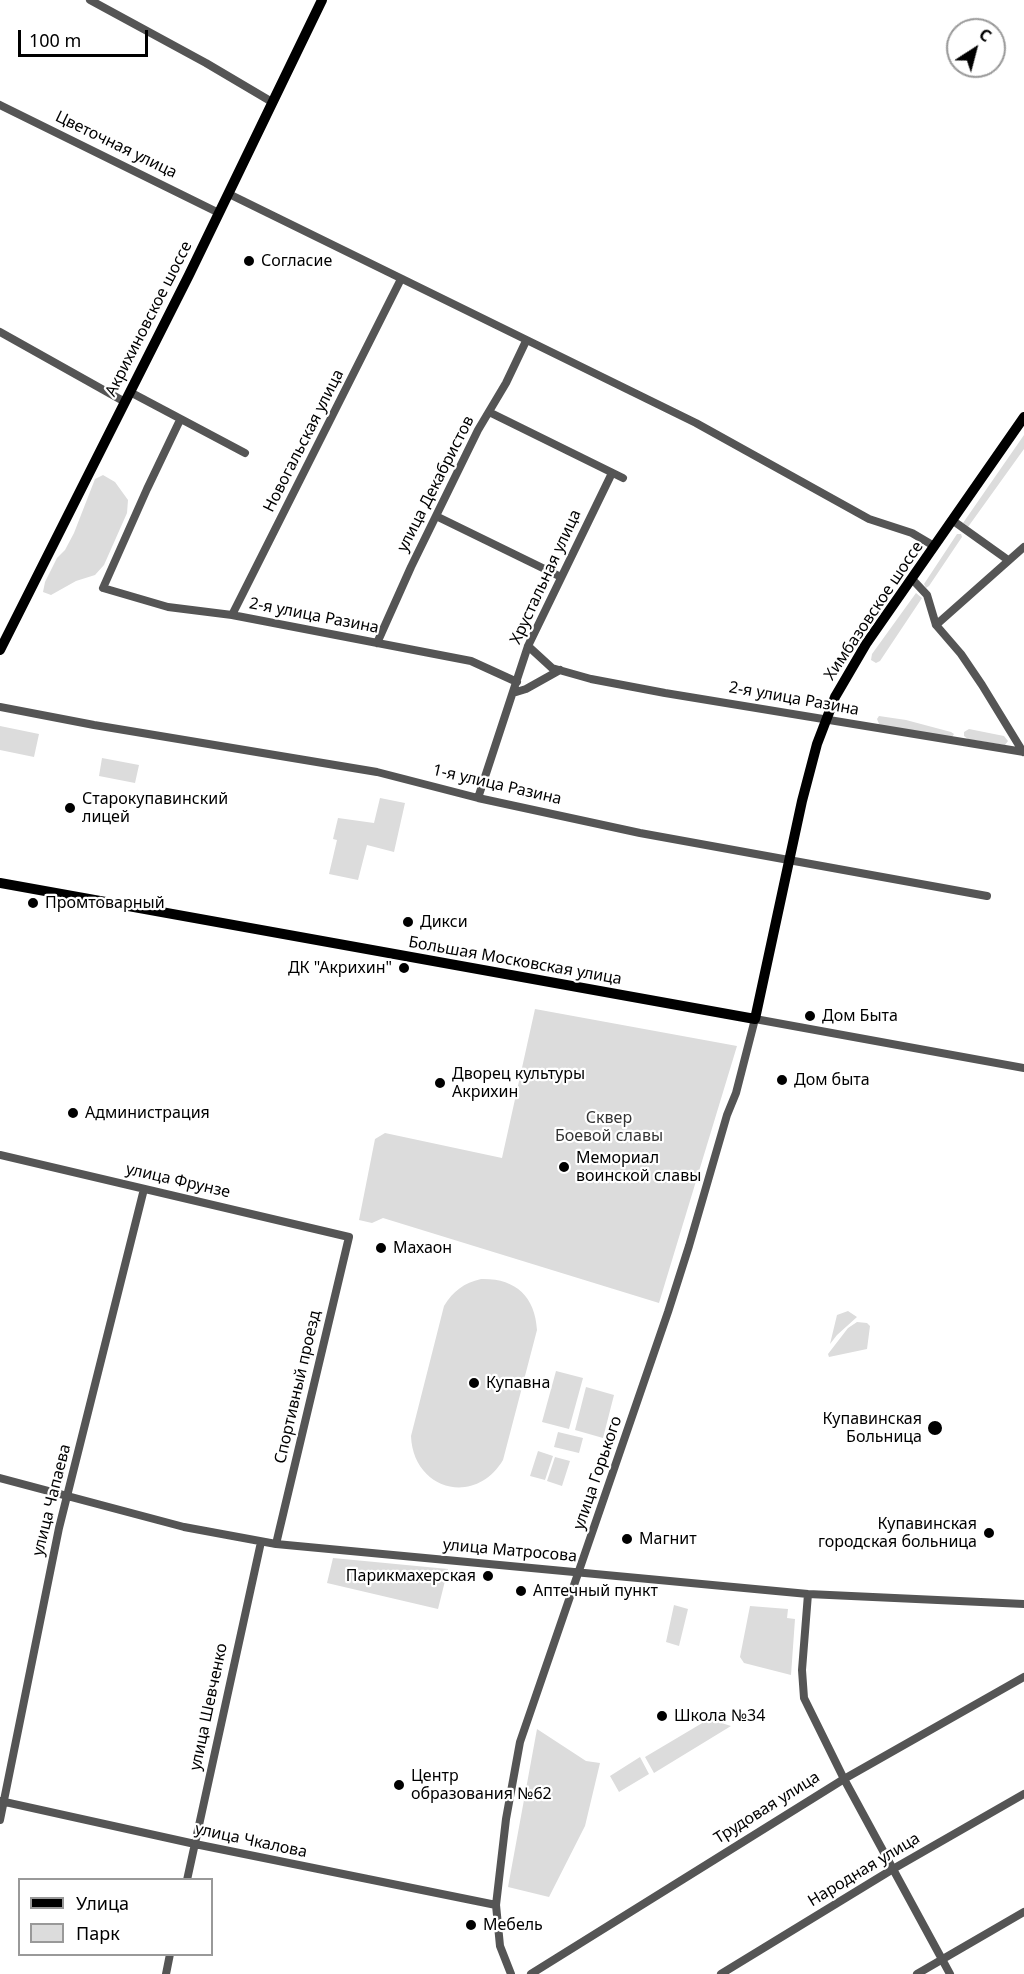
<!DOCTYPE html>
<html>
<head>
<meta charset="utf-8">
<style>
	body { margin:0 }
	#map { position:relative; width:1024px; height:1974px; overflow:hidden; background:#fff; font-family:"Noto Sans",sans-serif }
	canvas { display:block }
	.legend { position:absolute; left:18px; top:1878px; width:195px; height:78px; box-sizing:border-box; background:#fff; border:2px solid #999; margin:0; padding:8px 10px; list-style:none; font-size:18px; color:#000 }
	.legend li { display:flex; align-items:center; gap:12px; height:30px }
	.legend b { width:30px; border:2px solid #999 }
	.north { position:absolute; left:946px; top:18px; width:60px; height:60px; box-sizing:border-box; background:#fff; border:2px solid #999; border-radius:50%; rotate:36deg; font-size:16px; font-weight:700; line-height:24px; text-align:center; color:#000 }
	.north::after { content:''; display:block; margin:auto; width:21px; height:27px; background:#000; clip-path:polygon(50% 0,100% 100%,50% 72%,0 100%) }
	.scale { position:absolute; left:18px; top:30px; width:130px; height:27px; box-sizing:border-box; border:3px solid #000; border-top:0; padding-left:8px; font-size:18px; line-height:21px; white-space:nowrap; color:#000; -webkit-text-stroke:4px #fff; paint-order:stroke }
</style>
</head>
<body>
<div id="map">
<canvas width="1024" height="1974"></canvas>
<ul class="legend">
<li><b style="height:8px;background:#000"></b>Улица</li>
<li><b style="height:16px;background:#dcdcdc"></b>Парк</li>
</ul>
<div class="north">С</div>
<div class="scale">100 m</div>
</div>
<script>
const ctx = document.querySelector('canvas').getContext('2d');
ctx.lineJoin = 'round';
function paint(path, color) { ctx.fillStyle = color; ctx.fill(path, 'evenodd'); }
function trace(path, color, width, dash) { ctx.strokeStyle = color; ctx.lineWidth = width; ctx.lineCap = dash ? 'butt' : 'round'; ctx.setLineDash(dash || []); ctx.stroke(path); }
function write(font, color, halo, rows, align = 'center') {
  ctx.font = font + ' "Noto Sans",sans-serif'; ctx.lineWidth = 4.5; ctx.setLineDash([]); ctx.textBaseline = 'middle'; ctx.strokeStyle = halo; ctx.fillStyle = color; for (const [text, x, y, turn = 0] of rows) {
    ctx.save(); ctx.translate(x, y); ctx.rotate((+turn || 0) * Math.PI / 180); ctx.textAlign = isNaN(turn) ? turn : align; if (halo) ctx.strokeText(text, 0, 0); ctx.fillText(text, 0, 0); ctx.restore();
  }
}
paint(new Path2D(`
	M1024 435V449L968 527 963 523Z
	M103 475 115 482 128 500 127 513 104 565 95 575 76 581 51 595 43 592 45 582 57 558 65 550 74 533 95 479Z
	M957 534H961L962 537 929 586 926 588 924 584Z
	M916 593 922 598 880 661 876 663 871 660 872 654Z
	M879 716 906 720 951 732 954 734 952 737 885 727 879 724 877 719Z
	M0 726 39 734 34 757 0 750Z
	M969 729 1004 736 1008 741 1005 745 968 739 964 736V732Z
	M102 758 139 765 135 783 99 776Z
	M380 798 405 803 394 852 367 845 358 880 329 874 337 840 333 839 338 818 374 823Z
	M535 1009 737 1046 659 1303 383 1218 372 1223 359 1220 375 1139 385 1133 502 1158Z
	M481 1279C515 1278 535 1296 537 1330L503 1460C475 1507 413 1490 411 1436L444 1306C453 1291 464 1283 481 1279Z
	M848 1311 857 1317 837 1335 830 1344 837 1315Z
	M857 1322 867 1323 870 1326 867 1349 829 1357 828 1354 848 1328Z
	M556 1371 583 1378 569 1429 542 1422Z
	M586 1387 614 1395 603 1438 575 1430Z
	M558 1432 583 1438 579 1453 554 1447Z
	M538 1451 553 1456 545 1480 530 1476Z
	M555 1457 570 1461 562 1486 547 1481Z
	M333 1558 448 1569 438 1609 327 1583Z
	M674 1605 688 1609 679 1646 666 1642Z
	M750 1606 788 1609 787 1618 795 1619 791 1675 744 1663 740 1657Z
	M709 1719 731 1726 654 1773 645 1757Z
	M537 1729 586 1761 600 1763 585 1826 549 1897 508 1887Z
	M640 1757 649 1774 619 1792 610 1776Z`), '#dcdcdc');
trace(new Path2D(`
	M90 0 206 63 272 102
	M0 105 219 213
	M229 194 696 423 869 519 912 533 934 546
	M0 332 125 402
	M130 392 245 453
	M489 412 623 478
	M180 420 147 489 103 588 168 607 232 615 471 661 517 682
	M436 516 561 577
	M952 520 1008 560
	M912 579 927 595 936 625 961 654 982 685 1023 752
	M232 615 401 279
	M936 625 1024 547
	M377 643 411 567 478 430 506 383 526 341
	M528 646 552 668 591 679 665 693 1024 752
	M513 693 526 689 560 670
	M0 707 94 725 377 772 478 798 640 833 987 896
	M478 798 528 646 612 473
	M0 1155 349 1237 276 1544
	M0 1478 184 1527 276 1544 808 1594 1024 1604
	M808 1594 802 1670 804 1698 844 1779 950 1974
	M0 1801 195 1844 496 1905
	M0 1820 59 1528 144 1189
	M187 1880 261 1542
	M166 1974 170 1954
	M511 1974 500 1946 496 1905 506 1819 520 1742 668 1312 689 1246 727 1115 736 1093 755 1019 1024 1068
	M531 1974 844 1779 1024 1677
	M721 1974 893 1869 1024 1794
	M917 1974 1024 1912`), '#555', 8);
trace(new Path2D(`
	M0 650 189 275 322 0
	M0 883 755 1019 802 801 817 744 835 697 866 644 1024 417`), '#000', 10);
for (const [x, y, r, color] of [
	[249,261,6,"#000"],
	[70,808,6,"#000"],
	[33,903,6,"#000"],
	[408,922,6,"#000"],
	[404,968,6,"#000"],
	[810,1016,6,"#000"],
	[782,1080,6,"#000"],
	[440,1083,6,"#000"],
	[73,1113,6,"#000"],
	[564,1167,6,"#000"],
	[381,1248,6,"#000"],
	[474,1383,6,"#000"],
	[935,1428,8,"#000"],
	[989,1533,6,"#000"],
	[627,1539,6,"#000"],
	[488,1576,6,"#000"],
	[521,1591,6,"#000"],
	[662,1716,6,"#000"],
	[399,1785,6,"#000"],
	[471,1925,6,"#000"]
]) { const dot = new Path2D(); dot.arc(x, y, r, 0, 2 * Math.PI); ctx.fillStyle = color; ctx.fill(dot); trace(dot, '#fff', 2); }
write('16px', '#000', '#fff', [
	["Цветочная улица",116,145,26],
	["Акрихиновское шоссе",149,319,-63],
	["Новогальская улица",304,441,-63],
	["улица Декабристов",436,484,-63],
	["Хрустальная улица",546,577,-65],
	["Химбазовское шоссе",874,611,-56],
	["2-я улица Разина",314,616,11],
	["2-я улица Разина",794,699,10],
	["1-я улица Разина",497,785,13],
	["Большая Московская улица",515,961,10],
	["улица Фрунзе",178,1181,13],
	["Спортивный проезд",298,1387,-77],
	["улица Горького",598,1473,-71],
	["улица Чапаева",52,1500,-76],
	["улица Матросова",510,1551,5],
	["улица Шевченко",209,1707,-78],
	["Трудовая улица",767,1808,-32],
	["улица Чкалова",251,1841,12],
	["Народная улица",864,1870,-31]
]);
write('16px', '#000', '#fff', [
	["Согласие",261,261],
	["Старокупавинский",82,799],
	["лицей",82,817],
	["Промтоварный",45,903],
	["Дикси",420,922],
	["ДК \"Акрихин\"",392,968,"right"],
	["Дом Быта",822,1016],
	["Дворец культуры",452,1074],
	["Акрихин",452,1092],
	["Дом быта",794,1080],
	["Администрация",85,1113],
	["Мемориал",576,1158],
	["воинской славы",576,1176],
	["Махаон",393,1248],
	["Купавна",486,1383],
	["Купавинская",922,1419,"right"],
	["Больница",922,1437,"right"],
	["Купавинская",977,1524,"right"],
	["городская больница",977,1542,"right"],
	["Магнит",639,1539],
	["Парикмахерская",476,1576,"right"],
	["Аптечный пункт",533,1591],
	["Школа №34",674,1716],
	["Центр",411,1776],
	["образования №62",411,1794],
	["Мебель",483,1925]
], 'left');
write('16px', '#333', '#fff', [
	["Сквер",609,1118],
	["Боевой славы",609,1136]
]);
</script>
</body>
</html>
